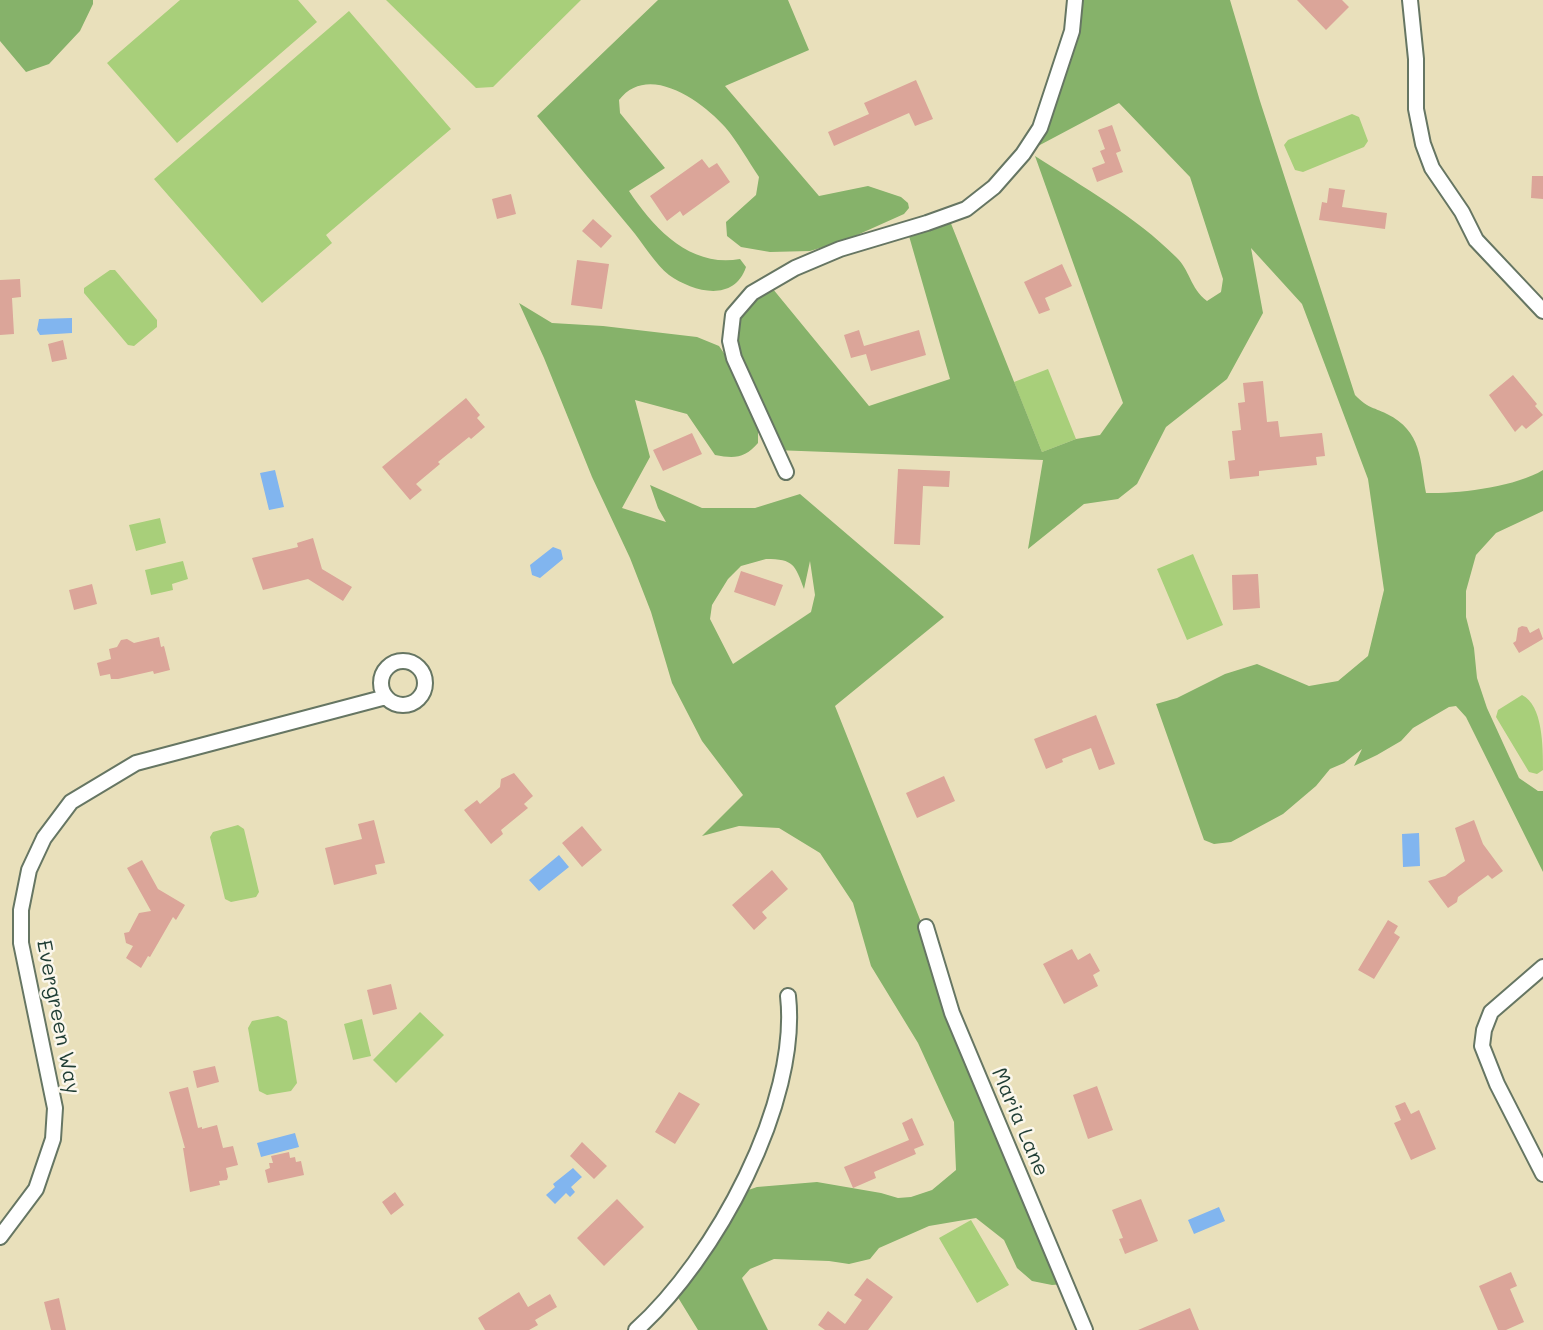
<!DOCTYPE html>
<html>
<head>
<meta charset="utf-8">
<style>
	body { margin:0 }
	canvas { display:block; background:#e9e0bb }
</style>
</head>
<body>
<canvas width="1543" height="1330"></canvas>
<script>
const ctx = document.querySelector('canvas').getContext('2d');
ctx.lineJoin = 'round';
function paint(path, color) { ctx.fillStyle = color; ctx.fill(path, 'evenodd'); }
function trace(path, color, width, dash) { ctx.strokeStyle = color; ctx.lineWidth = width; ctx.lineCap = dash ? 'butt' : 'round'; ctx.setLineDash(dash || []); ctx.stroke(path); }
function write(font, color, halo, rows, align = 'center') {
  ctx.font = font + ' Mali,sans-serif'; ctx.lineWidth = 5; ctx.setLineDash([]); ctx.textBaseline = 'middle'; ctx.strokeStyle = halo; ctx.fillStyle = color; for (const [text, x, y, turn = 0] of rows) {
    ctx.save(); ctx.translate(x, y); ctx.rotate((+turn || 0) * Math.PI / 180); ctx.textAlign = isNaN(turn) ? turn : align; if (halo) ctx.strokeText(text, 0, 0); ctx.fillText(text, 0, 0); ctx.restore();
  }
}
paint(new Path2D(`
	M180 0H298L317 22 177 143 107 63Z
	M386 0H581L493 87 476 88Z
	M349 11 451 129 326 235 332 243 262 303 154 179Z
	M1352 114 1359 117 1368 141 1364 147 1303 172 1295 170 1284 145 1288 140Z
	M110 270H115L157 320V327L134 346 128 345 84 293V288Z
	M1048 369 1076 439 1042 452 1014 382Z
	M160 518 166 543 136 551 129 525Z
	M1193 554 1223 625 1187 640 1157 569Z
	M183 561 188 579 172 584 173 590 151 595 145 570Z
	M1522 695C1543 705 1543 747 1543 770L1537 774 1529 772 1496 717 1498 710Z
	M238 825 244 829 259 892 256 897 231 902 225 899 210 837 213 832Z
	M420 1012 444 1035 396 1083 373 1060Z
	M278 1016 287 1021 297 1083 291 1091 267 1095 259 1091 248 1028 252 1021Z
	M362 1019 371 1056 353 1060 344 1024Z
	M971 1220 1009 1285 977 1303 939 1238Z`), '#a8cf7a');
paint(new Path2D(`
	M0 0H93V4L80 31 49 64 26 72 0 41Z
	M658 0H788L809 50 725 86 819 196 868 186 901 197 908 203 909 208 904 214 846 240 810 251 770 252 741 247 727 236 726 222 756 195 759 177C748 161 738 142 725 127 702 101 648 62 619 100L620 113 665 168 629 191C654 229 691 268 740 259L746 267C734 303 693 292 669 275 656 265 642 242 631 229 600 192 569 154 537 116Z
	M1075 0H1230L1260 101 1355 395C1369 409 1371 406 1387 414 1422 431 1420 460 1426 493 1458 494 1515 487 1543 470V511L1496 533 1476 555 1466 591V617L1474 648 1477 678 1487 708 1519 778 1538 791H1543V872L1466 717 1456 706 1449 707 1413 728 1401 741 1377 755 1354 766 1362 749 1344 763 1330 769 1316 786 1283 814 1231 842 1214 844 1204 840 1156 704 1177 698 1225 674 1257 664 1309 686 1338 681 1368 656 1384 590 1368 479 1302 304 1251 248 1263 313 1227 379 1166 427 1137 484 1118 499 1084 504 1028 549 1043 460 774 450 730 328 768 283 869 406 950 379 907 229 948 216 1042 452 1076 439 1100 435 1123 403 1035 156C1083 187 1135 216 1176 257 1190 270 1190 288 1207 301L1221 292 1223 279 1190 177 1119 103 1023 154 1040 128Z
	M519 303 552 323 603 326 697 337 719 346 728 359 758 422V443C745 458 735 459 715 455L687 414 635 400 650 457 622 508 666 522 658 508 650 485 702 508H755L800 494 944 617 835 706 1065 1284 1052 1285 1032 1281 1017 1268 1004 1240 976 1218 929 1226 879 1248 870 1259 849 1264 829 1261 774 1259 750 1269 742 1278 768 1330H698L674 1291 737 1194 757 1187 817 1182 881 1193 898 1198 911 1197 932 1190 956 1170 954 1122 918 1043 871 966 853 903 820 853 779 828 739 826 702 836 743 795 702 741 672 683 651 612 630 558 592 477 544 358ZM766 559C794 559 795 565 804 589L810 561 815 595 811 612 733 664 710 619 712 605 728 579 741 566Z`), '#86b26a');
paint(new Path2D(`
	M72 318V333L40 335 37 330 39 319Z
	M275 470 284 507 269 510 260 473Z
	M553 547 561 550 563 559 540 578 532 575 530 565Z
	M1419 833 1420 866 1403 867 1402 834Z
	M559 855 569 867 539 891 529 880Z
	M295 1133 299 1147 261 1157 257 1143Z
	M573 1168 582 1177 571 1187 575 1192 570 1197 566 1193 555 1204 546 1195 555 1187 553 1184Z
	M1219 1207 1225 1221 1194 1234 1188 1220Z`), '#81b5ef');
paint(new Path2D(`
	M1297 0H1342L1349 7 1326 30Z
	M916 80 933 119 915 126 909 113 834 146 828 132 869 114 864 103Z
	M1112 125 1121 151 1116 153 1123 172 1097 182 1092 168 1105 163 1100 151 1105 149 1098 130Z
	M702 159 709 168 717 163 730 182 683 216 680 211 667 221 650 196Z
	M1532 176H1543V199L1531 198Z
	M1329 188 1345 190 1342 207 1387 213 1385 229 1319 220 1322 202 1327 203Z
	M511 194 516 214 497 219 492 199Z
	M593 219 612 236 601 248 582 231Z
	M577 260 609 264 602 309 571 305Z
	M1062 264 1072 286 1045 298 1050 310 1039 314 1024 282Z
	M20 279 21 297 12 298 14 334 0 335V280Z
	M859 330 864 346 919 330 926 355 871 371 866 354 851 358 844 335Z
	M63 340 67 359 52 362 48 344Z
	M1513 375 1537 404 1535 406 1543 415 1526 429 1522 425 1515 432 1489 395Z
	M1263 381 1267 422 1278 421 1280 437 1322 433 1325 456 1316 457 1317 465 1259 471V476L1230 479 1228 461 1235 460 1232 431 1241 430 1238 403 1245 402 1243 383Z
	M466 398 480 415 477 418 485 427 471 439 469 437 438 462 440 464 416 484 422 490 410 500 382 467Z
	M692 433 702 454 663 471 653 450Z
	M898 469 950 471 949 487 923 486 920 545 894 544Z
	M313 538 322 569 352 587 343 601 308 579 263 590 252 558 298 547 297 543Z
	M741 571 783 585 775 606 734 592Z
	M1258 574 1260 608 1233 610 1232 575Z
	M92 584 97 604 74 610 69 590Z
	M1522 626 1527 627 1530 633 1539 628 1543 639 1519 653 1513 643 1516 641 1518 628Z
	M159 637 161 647 164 646 170 670 154 674 153 671 118 679H111L110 674 100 676 97 663 111 659 109 649 117 647 121 640 127 639 134 643Z
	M1096 715 1115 764 1099 770 1091 748 1062 759 1063 762 1046 769 1034 739Z
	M514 773 533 796 524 804 528 808 501 830 503 834 491 844 464 810 477 800 480 804 500 787 501 779Z
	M944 776 955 801 917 818 906 793Z
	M374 820 385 863 375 865 377 874 334 885 325 848 362 839 358 824Z
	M1474 820 1483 844 1503 871 1492 879 1488 875 1458 897 1457 902 1448 908 1428 881 1445 876 1465 861 1455 828Z
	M582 826 602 850 582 867 562 843Z
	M142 860 158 889 185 905 176 920 173 917 150 957 148 956 141 968 126 958 133 946 126 943 124 933 129 932 139 913 151 911 127 868Z
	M772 870 788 889 762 912 767 918 754 930 732 905Z
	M1388 920 1398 926 1394 933 1400 937 1374 979 1358 970Z
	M1072 949 1078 960 1090 953 1100 971 1093 975 1098 986 1064 1004 1043 964Z
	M391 984 397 1009 373 1015 367 990Z
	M215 1066 219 1082 197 1088 193 1071Z
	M1097 1086 1113 1130 1088 1139 1073 1095Z
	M188 1087 198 1128 202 1127V1129L217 1125 223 1148 233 1146 238 1165 226 1168 228 1177 227 1180 219 1181 220 1185 190 1192 183 1148H185L169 1092Z
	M679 1092 700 1104 675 1144 655 1132Z
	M1405 1102 1411 1114 1419 1110 1436 1149 1411 1160 1394 1123 1401 1120 1395 1106Z
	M912 1118 924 1145 914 1149 916 1154 874 1172 876 1178 853 1188 844 1167 909 1140 902 1123Z
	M582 1142 607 1166 594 1179 570 1156Z
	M289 1152 290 1158 295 1157 296 1162 301 1161 304 1175 268 1183 265 1170 270 1168 269 1163H273L271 1156Z
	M395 1192 404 1205 391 1215 382 1202Z
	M617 1199 644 1227 604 1266 577 1238Z
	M1141 1199 1158 1241 1125 1254 1119 1239 1123 1238 1112 1210Z
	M1511 1272 1517 1286 1510 1289 1524 1322 1506 1330H1498L1479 1286Z
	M867 1278 893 1297 868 1330H825L818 1325 828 1311 845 1324 862 1300 854 1295Z
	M519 1292 528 1307 550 1294 557 1307 535 1320 538 1325 529 1330H485L478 1318Z
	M59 1298 66 1330H51L44 1302Z
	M1190 1308 1199 1330H1138Z`), '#dba599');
const street = new Path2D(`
	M1410 0 1416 59V109L1423 144 1432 168 1462 212 1476 240 1543 311
	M786 472 734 358 730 341 733 315 752 293 795 268 840 249 927 223 966 209 994 187 1023 154 1040 128 1072 31 1075 0
	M381 683a22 22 0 1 1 44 0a22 22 0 1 1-44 0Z
	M926 927 952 1013 1085 1330
	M1543 967 1491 1012 1484 1030 1482 1046 1497 1084 1543 1174
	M0 1237 36 1189 53 1139 55 1108 21 943V910L29 870 44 838 71 802 136 763 386 697
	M636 1330C715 1259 800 1103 788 996`);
trace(street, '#667663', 18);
trace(street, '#fff', 14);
write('21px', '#1f3d34', '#fbf7ec', [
	["Evergreen Way",58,1017,79],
	["Maria Lane",1020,1122,67]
]);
</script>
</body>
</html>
